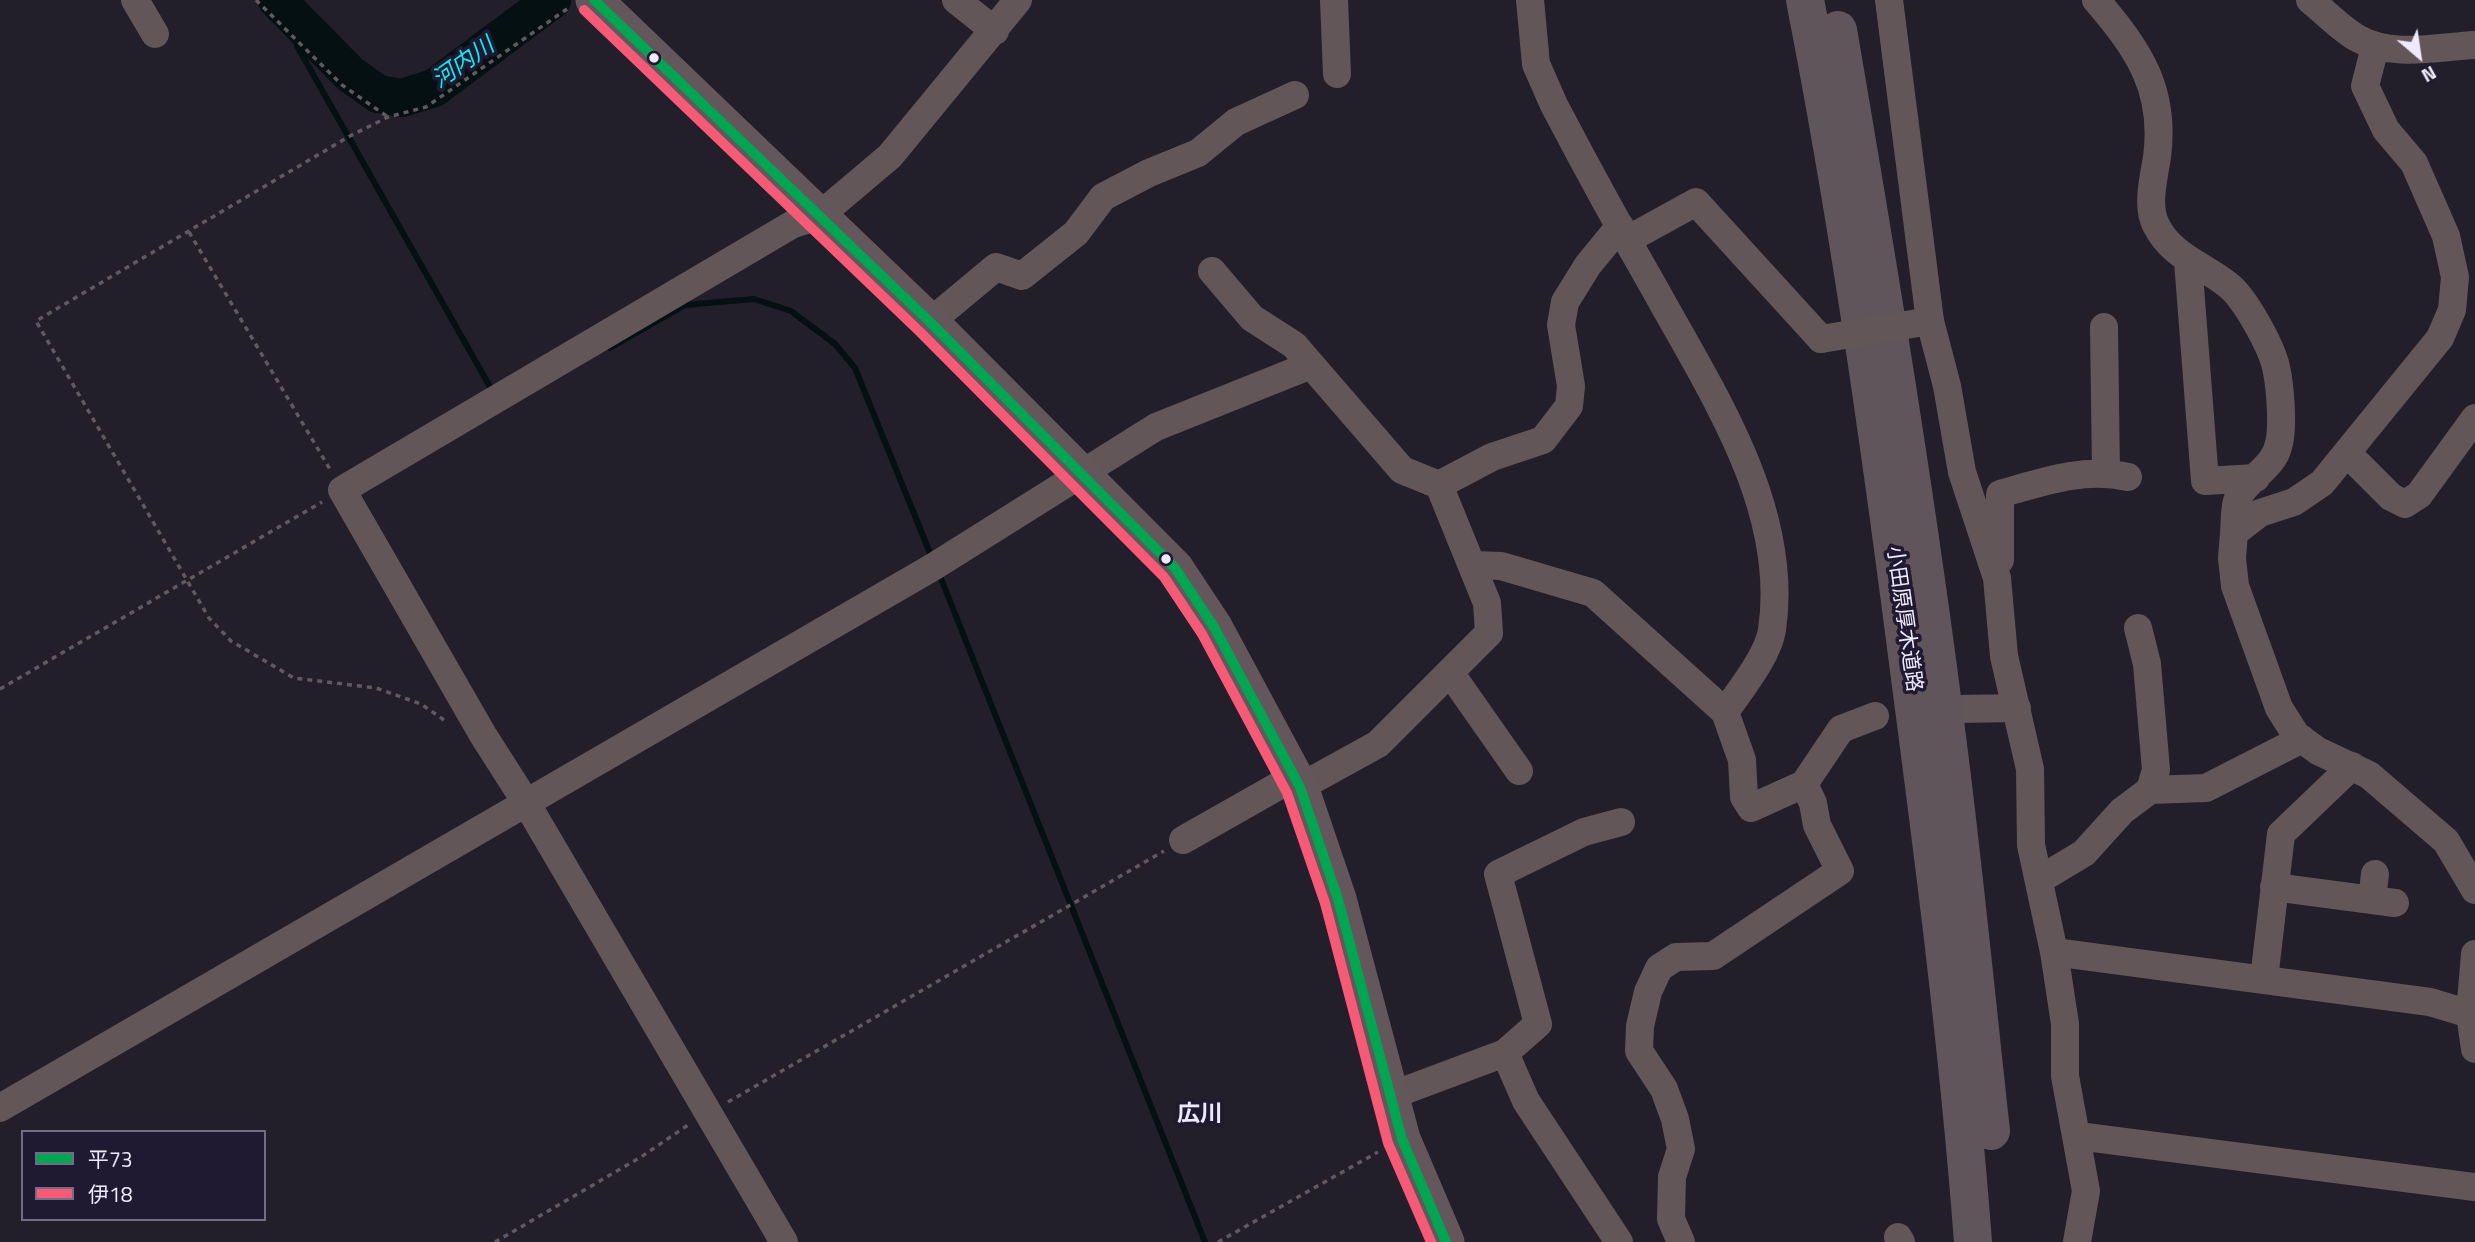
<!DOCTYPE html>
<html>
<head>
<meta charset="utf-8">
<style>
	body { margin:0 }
	#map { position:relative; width:2475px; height:1242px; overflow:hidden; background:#221f2b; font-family:"Titillium Web","Noto Sans JP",sans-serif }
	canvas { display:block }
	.legend { position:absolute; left:21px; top:1130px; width:245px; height:91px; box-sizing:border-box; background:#1f1931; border:2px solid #716d82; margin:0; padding:9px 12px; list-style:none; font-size:21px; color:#edeafb }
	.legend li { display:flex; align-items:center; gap:14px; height:35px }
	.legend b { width:35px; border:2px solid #716d82 }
	.north { position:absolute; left:2384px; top:21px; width:70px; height:70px; -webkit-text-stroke:5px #1f1931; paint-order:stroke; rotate:151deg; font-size:19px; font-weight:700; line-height:28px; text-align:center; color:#edeafb }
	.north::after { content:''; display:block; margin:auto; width:24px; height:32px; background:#edeafb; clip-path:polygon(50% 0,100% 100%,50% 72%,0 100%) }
</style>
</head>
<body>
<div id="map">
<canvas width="2475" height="1242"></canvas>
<ul class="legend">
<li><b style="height:9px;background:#00a651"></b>平73</li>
<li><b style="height:9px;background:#f75a77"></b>伊18</li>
</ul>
<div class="north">N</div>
</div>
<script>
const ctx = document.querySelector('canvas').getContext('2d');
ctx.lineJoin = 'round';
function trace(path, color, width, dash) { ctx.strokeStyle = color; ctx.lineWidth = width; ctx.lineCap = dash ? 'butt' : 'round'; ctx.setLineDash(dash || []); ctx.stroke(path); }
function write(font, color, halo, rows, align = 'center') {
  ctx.font = font + ' "Titillium Web","Noto Sans JP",sans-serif'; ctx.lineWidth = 7; ctx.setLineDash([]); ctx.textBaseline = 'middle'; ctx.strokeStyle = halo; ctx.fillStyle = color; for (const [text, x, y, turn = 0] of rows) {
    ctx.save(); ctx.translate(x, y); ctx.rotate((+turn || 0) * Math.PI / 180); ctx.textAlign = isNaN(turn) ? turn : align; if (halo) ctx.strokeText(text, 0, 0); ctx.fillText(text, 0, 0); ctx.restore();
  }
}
trace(new Path2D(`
	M303 27 297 46 493 392
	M610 348 685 305 754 299 791 311 835 344 855 368 932 558
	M938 571 1205 1242`), '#041012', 6);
trace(new Path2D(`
	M277 0 350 74 378 94 402 98 434 88 552 0`), '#041012', 38);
trace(new Path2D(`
	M256 0 342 85 388 117
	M189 232 331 471
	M0 689 322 502
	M444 720 421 704 376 688 294 678 231 641 209 618 36 321 350 136 388 117 426 107 567 9
	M728 1102 1164 851
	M495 1242 641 1157 688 1125
	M1218 1242 1378 1152`), '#61595d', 3.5, [5, 5]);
trace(new Path2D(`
	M135 0 155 34
	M956 0 995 31
	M1334 0 1337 74
	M1530 0 1536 64 1554 105C1587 168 1621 230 1656 291 1712 393 1790 508 1772 630 1768 656 1740 690 1725 712
	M1889 0 1930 321 1947 386 1962 472 1997 578 2004 656 2030 769 2031 845 2054 952 2065 1024V1076L2086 1191 2077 1242
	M2096 0C2138 49 2166 89 2157 157 2154 177 2146 206 2156 225 2171 256 2203 265 2228 285 2245 298 2271 346 2276 367 2280 385 2284 429 2278 447 2273 467 2248 479 2239 496 2234 505 2235 523 2234 533
	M2310 0C2325 12 2340 28 2357 38 2391 58 2437 47 2475 45
	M2375 47 2365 86 2386 130 2414 163 2446 236 2455 277 2452 310 2440 338 2322 483 2294 502 2260 513 2234 533 2232 558 2235 586 2279 708 2296 735 2318 751 2369 775 2446 841 2475 890
	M1627 240 1696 202 1821 339
	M2188 261 2205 481 2256 478
	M1212 271 1252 318 1294 345 1402 470 1439 485 1487 603 1489 633 1378 744 1300 787
	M930 322 996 267 1022 276 1076 233 1103 197 1149 173 1198 153 1236 122 1295 95
	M2104 327 2106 472
	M2347 453 2391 497 2405 504 2419 495 2475 418
	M1439 485 1492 457 1543 440 1569 406 1571 386 1561 325 1565 302 1588 265 1620 226
	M2000 560V494C2042 482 2084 467 2128 477
	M1474 565 1501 566 1593 593 1725 712 1742 760 1744 797 1751 808 1804 784 1841 729 1875 716
	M1451 674 1519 771
	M1957 709 2017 708
	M2150 790 2206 788 2302 739
	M1183 840 1294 777
	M2039 880 2084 853 2122 811 2150 790 2156 770 2147 664 2138 628
	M2274 887 2395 903
	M2372 900 2375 874
	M2054 952 2430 1002 2470 1014
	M2475 954 2470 1014 2475 1049
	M2264 979 2281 834 2352 766
	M1505 1053 1526 1101 1619 1242
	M1390 1096 1505 1053 1538 1024 1498 874 1584 832 1621 822
	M0 1108 933 567 1156 427 1311 365
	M2078 1136 2475 1187
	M1898 1237 1901 1242
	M784 1242 527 804 483 735 342 490 793 224 819 216 890 156 1018 0
	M1681 1242 1671 1219 1672 1177 1681 1149 1675 1119 1664 1089 1639 1051 1640 1026 1648 992 1659 968 1676 957 1713 956 1840 871 1817 825 1813 803 1804 784`), '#635658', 28);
trace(new Path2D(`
	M594 0 930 322 1175 568 1214 627 1300 787 1338 899 1402 1139 1446 1242`), '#64575c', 37);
trace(new Path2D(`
	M1805 0C1847 214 1878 431 1906 647 1932 845 1958 1043 1973 1242
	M1838 30C1879 270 1919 511 1949 753 1965 879 1977 1005 1991 1131`), '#60555a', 38);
trace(new Path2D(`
	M1821 339 1930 321`), '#635658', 28);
trace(new Path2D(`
	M594 0 930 322 1175 568 1214 627 1300 787 1338 899 1402 1139 1446 1242`), '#00a651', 10);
trace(new Path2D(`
	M584 10 920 332 1164 577 1202 634 1287 793 1325 903 1388 1143 1431 1242`), '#f75a77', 10);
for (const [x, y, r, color] of [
	[654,58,6,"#edeafb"],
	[1166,559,6,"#edeafb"]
]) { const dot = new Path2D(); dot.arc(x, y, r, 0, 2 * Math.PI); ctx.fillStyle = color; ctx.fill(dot); trace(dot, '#1f1931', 2.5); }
write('21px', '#edeafb', '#1f1931', [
	["小田原厚木道路",1903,619,82]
]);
write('italic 23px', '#01f2fa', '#1f1931', [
	["河内川",464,64,-35]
]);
write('bold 23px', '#edeafb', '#1f1931', [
	["広川",1200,1115]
]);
</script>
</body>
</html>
